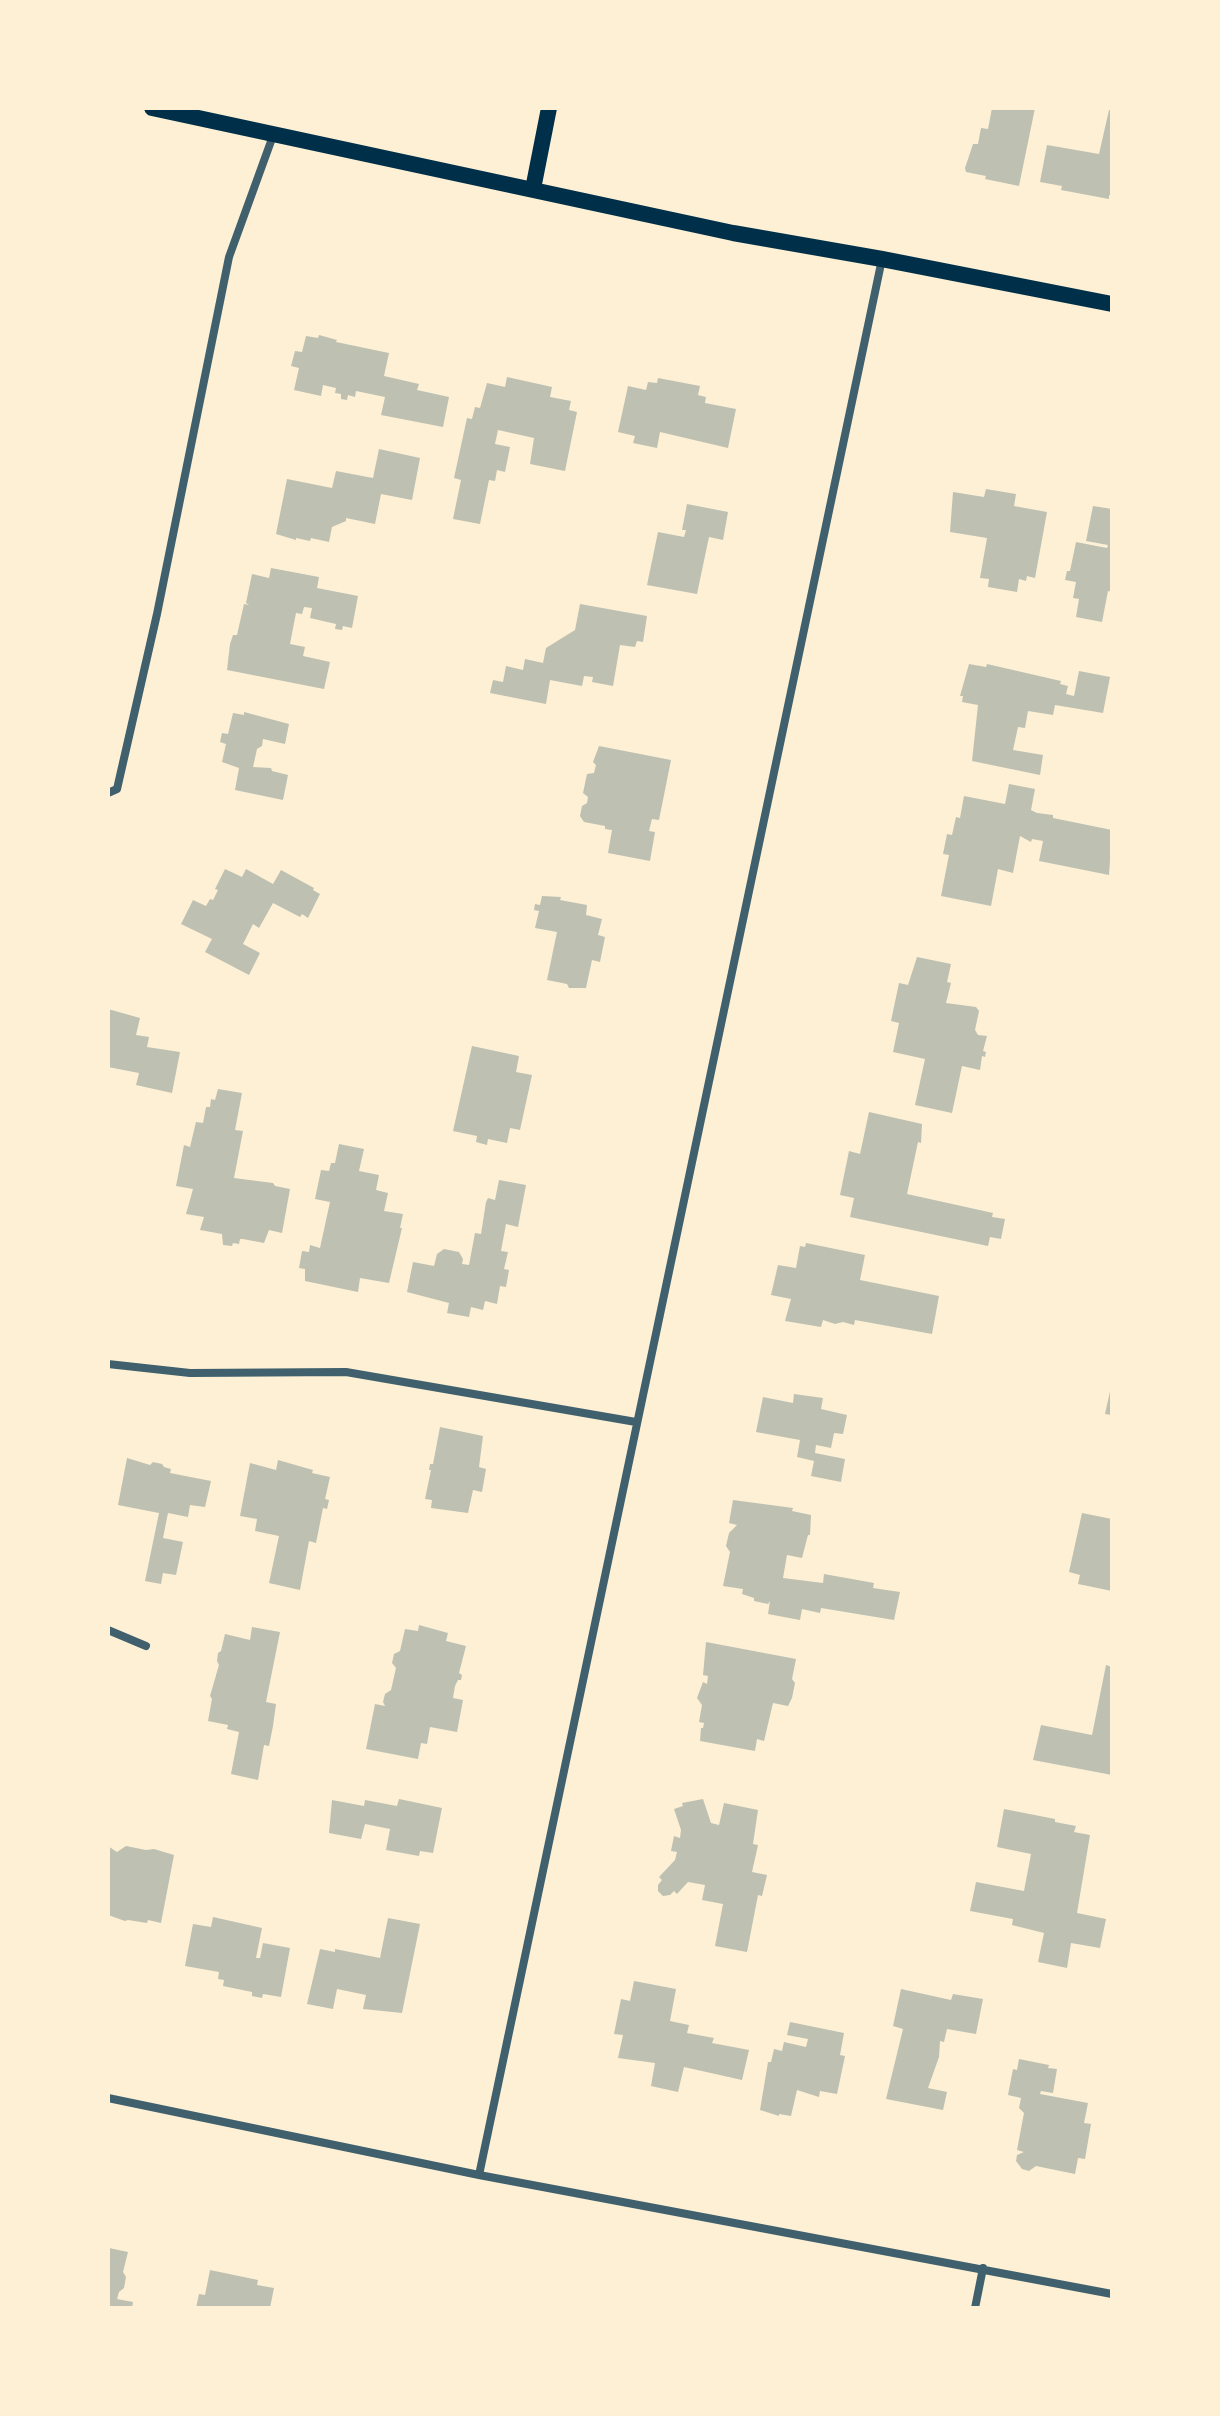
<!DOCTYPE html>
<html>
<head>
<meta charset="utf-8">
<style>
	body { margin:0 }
	#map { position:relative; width:1220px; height:2416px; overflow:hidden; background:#fdf0d5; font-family:Inter,sans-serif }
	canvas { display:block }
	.frame { position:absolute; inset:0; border:110px solid #fdf0d5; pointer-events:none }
</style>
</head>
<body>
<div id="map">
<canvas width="1220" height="2416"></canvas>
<div class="frame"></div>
</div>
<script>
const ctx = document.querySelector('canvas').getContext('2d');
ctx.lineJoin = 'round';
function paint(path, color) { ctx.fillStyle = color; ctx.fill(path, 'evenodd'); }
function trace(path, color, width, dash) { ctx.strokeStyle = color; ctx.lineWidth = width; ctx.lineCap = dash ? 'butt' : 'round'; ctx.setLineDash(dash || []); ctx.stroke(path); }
paint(new Path2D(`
	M992 108H1035L1019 186 985 179 986 176 966 172 965 168 973 144H978L981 128 988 129Z
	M1109 110 1112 111V196L1109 195V199L1061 190 1062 186 1040 182 1047 145 1099 154Z
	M319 335 337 340 336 342 389 353 384 376 419 384 417 390 449 397 443 427 381 415 385 397 356 391 355 397 348 395 347 400 341 399V394L335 393 336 388 323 385 321 396 294 390 299 368 291 366 295 351 302 352 306 336 318 338Z
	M507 377 552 387 550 397 571 401 569 410 577 412 565 471 530 464 534 438 498 430 495 444 510 447 505 472 497 470 495 481 489 480 480 524 453 519 461 480 454 478 467 418 472 419 475 407 480 408 487 383 505 387Z
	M658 378 700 386 698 395 706 397 705 403 736 409 728 448 660 432 657 448 633 443 635 436 618 432 628 386 646 390 648 382 657 383Z
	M379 449 420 458 412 500 381 494 375 524 346 518V521L332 527 329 542 311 538 310 541 296 538V540L276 534 287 479 332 488 336 471 373 478Z
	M986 489 1016 494 1014 506 1047 512 1035 578 1027 576 1026 581 1019 579 1017 592 988 587 989 579 980 578 987 538 950 532 953 492 984 497Z
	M687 504 728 512 723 540 709 537 697 594 647 585 658 532 684 537 686 530H682Z
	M1093 506 1112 509V592L1108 591 1102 622 1076 617 1079 599 1073 598 1076 582 1065 580 1067 571H1070L1076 542 1107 548 1108 545 1086 541Z
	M271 568 319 577 317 588 358 596 352 628 343 626 342 630 335 629 336 624 310 618 312 608 304 607 302 614 296 613 290 644 305 647 303 656 330 662 324 689 227 670 230 644 233 635H237L244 604 249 605 246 603 252 574 269 578Z
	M580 604 647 616 643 642 637 641 635 647 620 645 613 686 592 682 593 677 584 676 582 686 550 680 546 704 490 693 493 680 503 682 506 666 523 670 525 659 543 663 546 648 575 630Z
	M969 664 986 667 987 664 1061 681 1060 684 1068 686 1066 694 1074 696 1079 671 1110 677 1103 713 1055 705 1053 715 1028 711 1025 728 1018 727 1013 750 1043 755 1040 775 972 761 978 705 962 702 963 696H960Z
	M244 712 289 724 285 744 263 739 262 746 257 749 253 767 271 768 272 771 288 775 283 800 235 790 239 768 222 762 226 744 220 742 222 733 228 734 233 713 244 715Z
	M599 746 671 760 659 820 652 819 649 831 655 832 650 861 608 853 612 830 605 829V826L584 822 580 816 582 806 587 803 588 797 583 793 587 774 594 773 596 765 593 762Z
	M1009 784 1035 789 1031 810 1037 813 1053 815V818L1112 830 1109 875 1039 861 1043 841 1032 839 1031 842 1020 836 1013 873 998 869 991 906 941 896 949 855 943 854 947 834 952 835 956 817 960 818 964 796 1005 804Z
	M225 869 242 877 246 869 273 884 281 870 314 888 313 890 320 894 308 918 302 914 300 917 273 903 259 928 253 924 243 944 260 953 249 975 205 952 212 939 181 924 193 900 206 906 210 899 213 900 218 890 215 889Z
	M542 896 561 897 560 900 587 905 586 915 602 919 598 935 605 937 600 962 592 960 586 988H569L567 984 547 980 557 932 535 928 539 911 534 910 535 904 540 905Z
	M917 957 951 964 947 982 951 983 946 1003 976 1007 979 1011 975 1030 978 1035 987 1036 983 1051 986 1052 985 1057 982 1056 980 1070 962 1066 952 1113 915 1105 925 1059 893 1052 899 1023 891 1021 899 983 908 985Z
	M108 1009 140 1018 136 1035 149 1037 147 1047 180 1052 172 1093 136 1085 139 1073 108 1067Z
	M472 1046 519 1056 516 1072 532 1075 520 1130 510 1128 507 1143 488 1139 487 1145 476 1142 477 1136 453 1131Z
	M218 1089 242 1093 235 1130 243 1131 234 1178 273 1183 275 1186 290 1189 282 1233 269 1230 264 1243 243 1239H240L239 1244 233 1243 232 1246 223 1245 222 1234 200 1230 204 1217 186 1214 193 1189 176 1186 184 1145 190 1147 196 1122 203 1123 206 1107H210L211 1099 215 1100Z
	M869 1112 922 1124 921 1143 918 1142 907 1194 993 1213 992 1217 1005 1219 1001 1239 990 1237 988 1246 850 1217 854 1198 840 1195 849 1151 860 1154Z
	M339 1144 364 1149 359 1171 379 1175 376 1190 388 1193 384 1211 403 1214 400 1228H402L389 1283 360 1278 358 1292 305 1281V1269L299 1268 302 1251 309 1252 310 1245 320 1248 330 1202 315 1199 321 1170 329 1171 331 1163H335Z
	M499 1180 526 1185 518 1227 506 1224 501 1251 508 1252 504 1269 509 1270 506 1287 500 1286 497 1304 485 1301 483 1310 471 1307 469 1317 447 1313 449 1303 407 1292 413 1262 434 1266 437 1254 444 1249 459 1252 463 1259 462 1264 469 1265 475 1233 481 1234 486 1202 488 1198 495 1200Z
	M806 1243 865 1255 860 1280 939 1296 932 1334 855 1320 854 1325 843 1322 835 1324 823 1320 821 1327 785 1321 791 1299 771 1295 778 1265 796 1268 800 1246 805 1247Z
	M1111 1387 1112 1388V1415L1105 1414Z
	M794 1394 823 1398 821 1409 847 1415 843 1434 834 1433 831 1448 816 1445 815 1453 845 1459 841 1482 811 1476 814 1461 797 1457 800 1440 756 1432 763 1397 793 1403Z
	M440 1427 483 1436 479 1467 486 1469 482 1492 473 1490 468 1513 431 1508 432 1500 425 1499 431 1470H429L430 1464H433Z
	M127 1458 150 1465 153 1462 162 1464 164 1467 171 1469 170 1473 211 1481 205 1507 190 1505 188 1517 168 1513 163 1538 183 1542 176 1575 163 1573 161 1584 145 1581 159 1513 118 1505Z
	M278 1460 313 1470 312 1473 330 1477 325 1499 329 1500 327 1509 323 1508 316 1543 309 1541 300 1590 269 1583 279 1536 255 1531 257 1519 240 1516 250 1463 276 1470Z
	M733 1500 793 1508 792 1511 811 1515 810 1535H808L802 1558 787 1555 783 1578 823 1583 824 1574 874 1583 873 1588 900 1592 894 1620 821 1608 820 1613 802 1609 800 1620 768 1614 770 1601 768 1604 754 1601V1598L742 1594 743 1589 723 1586 730 1552 726 1546 729 1533 737 1525 729 1523Z
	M1082 1513 1112 1519V1591L1078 1584 1080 1575 1069 1572Z
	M419 1625 448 1633 446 1641 466 1646 459 1673 462 1675 461 1680H458L455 1686 453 1698 463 1700 457 1732 430 1727 427 1744 421 1743 418 1759 366 1749 375 1704 385 1706 383 1702 385 1694 391 1690 396 1668 392 1663 394 1654 400 1651 405 1629 418 1631Z
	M252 1627 280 1632 266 1702 276 1704 273 1726 269 1746 264 1745 258 1780 231 1774 239 1732 227 1729 228 1725 208 1721 212 1699 210 1696 219 1665 217 1661 218 1653 221 1651 225 1634 250 1640Z
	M706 1642 796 1659 792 1679 795 1683 792 1698 788 1706 773 1703 764 1741 757 1739 755 1751 700 1741 701 1728H703L704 1723 699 1722 702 1705 697 1698 703 1682 707 1684 708 1676 703 1675Z
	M1106 1665 1112 1667V1775L1033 1760 1041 1725 1092 1735Z
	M399 1799 442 1808 433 1853 420 1851 419 1856 386 1850 390 1829 365 1824 361 1839 329 1833 332 1800 364 1806 365 1800 397 1806Z
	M703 1799 711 1823 719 1825 724 1803 758 1810 753 1844 758 1845 752 1872 767 1875 762 1896 758 1895 747 1952 715 1946 723 1904 702 1900 705 1885 688 1882 677 1894 674 1891 670 1895 663 1896 658 1891V1885L662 1880 659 1877 675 1860 677 1852 671 1851 674 1836 680 1838 681 1830 674 1809 683 1806 682 1803Z
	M1004 1809 1055 1819V1822L1076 1826 1074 1832 1090 1835 1077 1913 1106 1919 1100 1948 1071 1943 1067 1968 1038 1962 1044 1933 1012 1925 1013 1919 970 1911 976 1882 1024 1891 1031 1854 997 1847Z
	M108 1846 117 1852 126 1846 146 1850 154 1849 174 1855 161 1923 148 1920 147 1923 128 1920 125 1921 108 1915Z
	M213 1917 262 1928 256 1958H260L263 1943 290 1948 281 1997 263 1994 262 1998 252 1996V1992L223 1986 224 1980 218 1979 219 1972 185 1966 193 1924 211 1927Z
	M388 1918 420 1924 402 2013 363 2009 366 1995 337 1989 333 2009 307 2004 320 1949 335 1952V1949L380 1958Z
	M634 1981 676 1989 670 2021 689 2025 687 2033 714 2038 712 2043 749 2050 742 2080 684 2067 678 2092 651 2086 655 2063 618 2058 623 2035 614 2034 621 1999 630 2001Z
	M901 1989 951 2000 953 1994 983 1999 976 2034 947 2029 944 2042 940 2041 939 2057 928 2088 947 2092 943 2110 886 2099 903 2029 893 2026Z
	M790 2022 844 2033 840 2055 845 2056 837 2094 820 2091 819 2097 797 2090 791 2116 779 2114V2116L760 2110 768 2062H771L774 2049 782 2051 784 2042 806 2047 808 2039 787 2035Z
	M1019 2059 1049 2065 1048 2068 1057 2069 1053 2093 1041 2091 1040 2094 1088 2103 1084 2123 1091 2124 1085 2159 1078 2158 1075 2174 1036 2166 1029 2171 1022 2169 1016 2161 1017 2155 1024 2152 1017 2150 1024 2113 1019 2108 1021 2098 1008 2095 1013 2069 1017 2070Z
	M109 2248 128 2252 123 2272 126 2277 124 2288 119 2292 117 2299 133 2302 132 2308H108Z
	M210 2270 258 2280 257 2285 274 2288 270 2308H196L199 2294 205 2295Z`), '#bec0b2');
trace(new Path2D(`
	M108 793 117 789 157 614 229 257 274 133
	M108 1364 190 1373 346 1372 636 1422
	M108 1630 146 1646
	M108 2098 479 2175 1112 2294
	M479 2175 882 259
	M975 2308 983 2268`), '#3f606c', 8);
trace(new Path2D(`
	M152 108 733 233 882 259 1112 304
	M533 189 549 108`), '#003049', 16);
</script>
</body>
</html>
